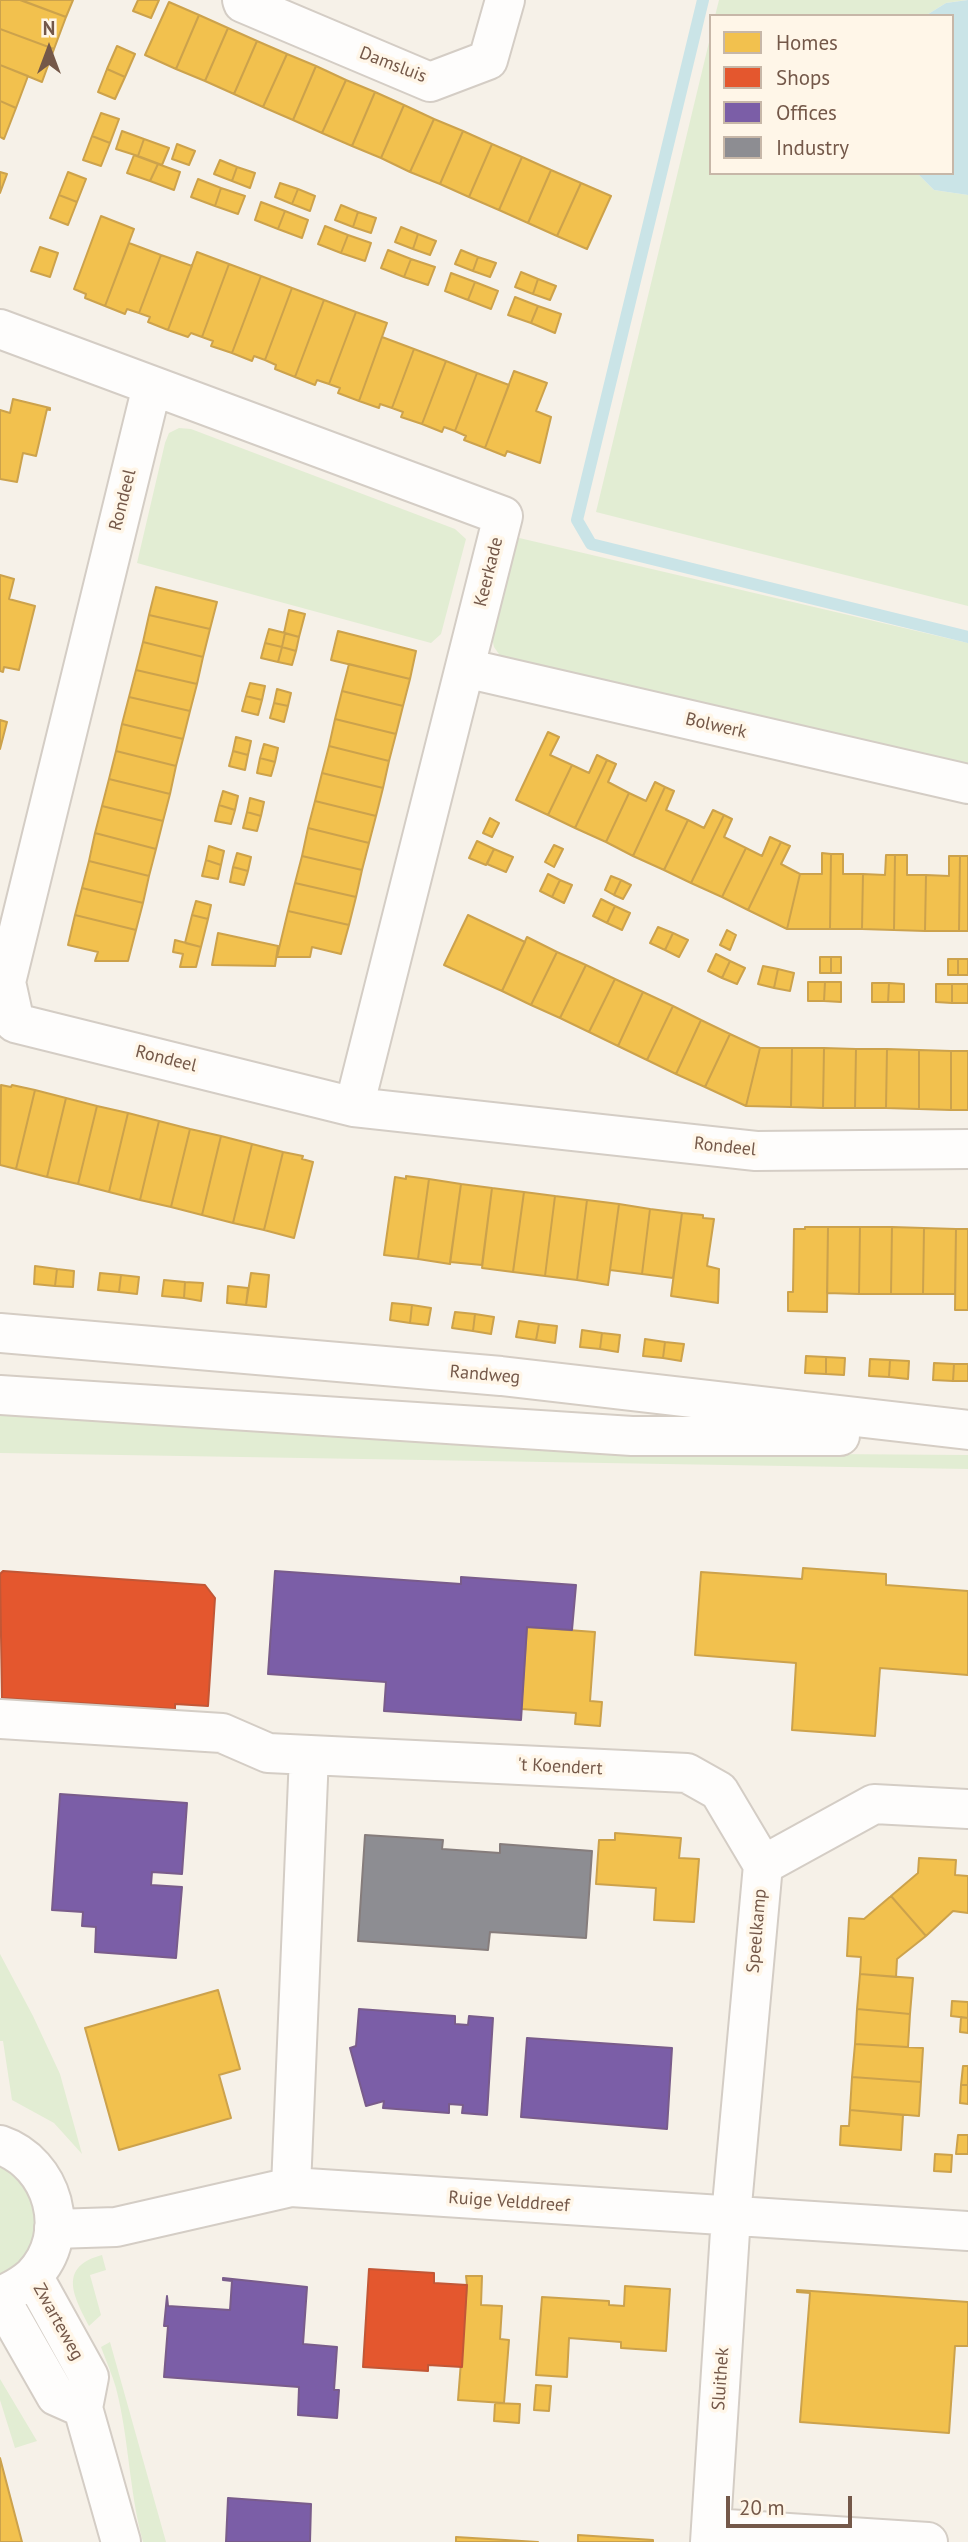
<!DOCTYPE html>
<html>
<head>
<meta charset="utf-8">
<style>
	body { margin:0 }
	#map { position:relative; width:968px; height:2542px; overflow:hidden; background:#f6f1e8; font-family:"PT Sans",sans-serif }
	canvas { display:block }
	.legend { position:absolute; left:709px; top:14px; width:245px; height:161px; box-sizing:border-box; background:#fff6e8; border:2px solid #c7b7a8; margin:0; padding:9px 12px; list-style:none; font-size:21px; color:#745849 }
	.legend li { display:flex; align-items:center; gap:14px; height:35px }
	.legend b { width:35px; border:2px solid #c7b7a8 }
	.north { position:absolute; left:14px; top:14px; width:70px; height:70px; -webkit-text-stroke:5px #fff6e8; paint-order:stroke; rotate:0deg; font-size:19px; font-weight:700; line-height:28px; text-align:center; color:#745849 }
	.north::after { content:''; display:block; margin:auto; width:24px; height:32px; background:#745849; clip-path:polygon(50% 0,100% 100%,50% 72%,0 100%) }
	.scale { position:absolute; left:726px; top:2496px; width:126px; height:32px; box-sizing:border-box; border:4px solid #745849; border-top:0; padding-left:9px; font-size:21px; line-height:24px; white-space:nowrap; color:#745849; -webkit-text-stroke:5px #fff6e8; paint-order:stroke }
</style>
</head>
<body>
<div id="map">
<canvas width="968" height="2542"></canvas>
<ul class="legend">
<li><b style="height:19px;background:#f2c14e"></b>Homes</li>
<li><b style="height:19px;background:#e4572e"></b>Shops</li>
<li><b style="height:19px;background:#7b5ea7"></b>Offices</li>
<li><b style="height:19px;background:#8d8d92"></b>Industry</li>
</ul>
<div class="north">N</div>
<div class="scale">20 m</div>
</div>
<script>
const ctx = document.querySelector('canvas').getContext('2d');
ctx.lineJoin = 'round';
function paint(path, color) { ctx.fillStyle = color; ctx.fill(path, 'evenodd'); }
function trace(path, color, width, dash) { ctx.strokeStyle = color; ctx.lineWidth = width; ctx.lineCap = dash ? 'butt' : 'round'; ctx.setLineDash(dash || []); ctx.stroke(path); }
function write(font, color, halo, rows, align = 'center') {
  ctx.font = font + ' "PT Sans",sans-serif'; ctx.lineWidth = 7; ctx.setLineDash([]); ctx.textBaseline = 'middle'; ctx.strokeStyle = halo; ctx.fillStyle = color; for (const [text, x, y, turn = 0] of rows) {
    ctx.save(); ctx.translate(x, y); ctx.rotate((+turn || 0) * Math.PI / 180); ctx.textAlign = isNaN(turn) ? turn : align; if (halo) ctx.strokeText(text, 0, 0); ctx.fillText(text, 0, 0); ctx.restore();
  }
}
paint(new Path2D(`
	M719 0H967L946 3 925 16H715Z
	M711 34V173H917L934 190 968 195V606L596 512Z
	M179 428 191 429 455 529 466 539 441 634 431 643 137 563 165 443 169 433Z
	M515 537 968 643V767L501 657 494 647 491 633Z
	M0 1409 825 1454 968 1455V1469L0 1453Z
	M0 1954 33 2016 60 2074 82 2154 54 2123 12 2100 3 2041H0Z
	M0 2164 14 2172 37 2206C33 2246 36 2253 0 2276Z
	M102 2255 106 2270 90 2275 101 2315 89 2326C74 2297 57 2267 102 2255Z
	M110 2342 166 2542H143C129 2491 129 2438 116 2388 112 2374 106 2361 101 2347Z
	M0 2379 37 2441 15 2448 0 2400Z`), '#e2edd3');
paint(new Path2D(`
	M968 0V195L934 190 917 173H952V16H925L946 3Z`), '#cae4e7');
const homes = new Path2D(`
	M0 0H20L66 17 54 49 0 29Z
	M21 0H73L66 17Z
	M138 0H159L151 18 133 11Z
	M169 2 199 15 176 69 145 55Z
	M199 15 228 28 205 81 176 69Z
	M228 28 257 41 234 94 205 81Z
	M0 29 54 49 42 82 0 65Z
	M257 41 287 54 263 107 234 94Z
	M117 46 135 54 125 77 107 69Z
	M287 54 316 66 293 120 263 107Z
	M0 65 28 76 16 108 0 101Z
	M316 66 346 80 322 133 293 120Z
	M107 69 125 77 115 99 98 92Z
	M346 80 375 92 352 146 322 133Z
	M375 92 404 105 381 158 352 146Z
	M0 101 16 108 4 139 0 137Z
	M404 105 434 119 410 172 381 158Z
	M101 113 119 119 110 143 92 136Z
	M434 119 463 131 440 184 410 172Z
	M122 131 144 139 138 156 116 149Z
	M463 131 492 144 469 197 440 184Z
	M92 136 110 143 101 166 83 160Z
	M144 139 169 148 162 165 138 156Z
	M177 144 195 151 189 165 172 159Z
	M492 144 522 157 499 210 469 197Z
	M134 155 158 164 150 181 127 173Z
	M522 157 551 170 528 223 499 210Z
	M220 160 237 167 232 181 214 174Z
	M158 164 180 172 174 190 150 181Z
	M237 167 255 173 250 188 232 181Z
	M551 170 581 183 557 236 528 223Z
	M0 172 7 174 0 193Z
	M68 172 86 179 77 202 59 195Z
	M198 179 221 188 215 206 191 197Z
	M280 183 298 189 292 204 275 197Z
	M581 183 611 196 587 249 557 236Z
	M221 188 245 196 238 214 215 206Z
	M298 189 315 196 310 211 292 204Z
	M59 195 77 202 68 225 50 218Z
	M261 202 285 211 278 229 255 220Z
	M341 205 358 212 353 227 335 220Z
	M285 211 308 220 302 238 278 229Z
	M358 212 376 218 371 233 353 227Z
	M101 216 134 229 105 306 85 298 86 294 74 289Z
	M325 226 348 235 341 253 318 244Z
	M401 227 418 234 413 249 395 242Z
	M418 234 436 241 430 255 413 249Z
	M348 235 371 243 365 261 341 253Z
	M129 243 161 255 139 313 127 309 125 314 105 306Z
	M40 247 58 253 50 277 31 271Z
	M388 250 411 259 404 277 381 268Z
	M461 250 478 257 473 271 455 264Z
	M197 252 229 264 202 337 191 333 188 337 168 330Z
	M161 255 192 266 168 330 148 322 150 317 139 313Z
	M478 257 496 263 490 277 473 271Z
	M411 259 435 267 428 285 404 277Z
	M229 264 261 276 232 353 211 346 213 341 202 337Z
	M521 272 538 279 533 294 515 287Z
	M451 273 475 282 468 300 445 291Z
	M261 276 292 288 265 360 254 356 252 361 232 353Z
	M538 279 556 286 550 300 533 294Z
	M475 282 498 291 491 309 468 300Z
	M292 288 324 300 295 377 275 369 276 365 265 360Z
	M515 297 538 306 531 323 508 315Z
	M324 300 356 312 329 384 317 380 315 385 295 377Z
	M538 306 561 314 555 333 531 323Z
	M356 312 387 323 359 401 338 393 340 388 329 384Z
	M382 337 414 349 392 408 380 404 379 408 359 401Z
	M414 349 446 361 422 424 401 417 403 412 392 408Z
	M446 361 477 373 455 431 444 427 442 432 422 424Z
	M514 371 547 383 536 411 551 417 540 463 507 451 505 456 485 448Z
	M477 373 509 385 485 448 464 440 466 436 455 431Z
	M13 399 50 408V410L47 409 36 456 23 453 17 482 0 479V410L10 413Z
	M0 575 14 579 9 599 35 606 19 670 4 667 3 672 0 671Z
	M156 587 217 602 210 629 149 615Z
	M289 610 305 614 299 637 284 633Z
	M149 615 210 629 203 657 143 642Z
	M269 629 285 633 282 647 265 643Z
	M338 631 416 651 410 679 331 660Z
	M285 633 299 637 296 651 282 647Z
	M143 642 203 657 197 684 136 670Z
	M265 643 282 647 278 662 261 658Z
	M282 647 296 651 292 665 278 662Z
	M349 664 410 679 403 706 342 691Z
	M136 670 197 684 190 711 129 697Z
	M250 683 265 686 262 700 246 696Z
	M277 689 291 693 288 706 274 703Z
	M342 691 403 706 396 734 335 719Z
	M246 696 262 700 258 715 242 711Z
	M129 697 190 711 183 739 122 724Z
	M274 703 288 706 284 722 270 718Z
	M335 719 396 734 389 761 329 746Z
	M0 720 7 722 0 749Z
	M122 724 183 739 176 766 116 751Z
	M548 732 559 737 550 755 572 765 548 815 516 800Z
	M236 737 251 741 248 755 233 751Z
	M264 744 278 748 275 762 260 758Z
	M329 746 389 761 383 788 322 773Z
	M116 751 176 766 170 794 109 779Z
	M233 751 248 755 245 770 229 766Z
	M597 755 607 760 575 828 548 815 572 765 589 773Z
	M260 758 275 762 271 776 257 773Z
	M607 760 616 764 608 782 629 793 606 842 575 828Z
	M322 773 383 788 376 816 315 801Z
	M109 779 170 794 163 821 102 806Z
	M655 782 665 787 633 856 606 842 629 793 646 801Z
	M665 787 674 791 666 810 688 820 664 870 633 856Z
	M223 791 238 796 235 810 219 805Z
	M250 798 264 802 261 816 247 812Z
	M315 801 376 816 369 843 308 828Z
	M219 805 235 810 231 824 215 821Z
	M102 806 163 821 156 849 95 833Z
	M713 810 724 815 691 883 664 870 688 820 704 828Z
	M247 812 261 816 257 831 243 828Z
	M724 815 732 819 724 837 746 848 722 897 691 883Z
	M490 818 499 823 492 837 483 833Z
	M308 828 369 843 362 870 302 856Z
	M95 833 156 849 149 876 89 861Z
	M770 837 781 842 748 910 722 897 746 848 762 856Z
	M477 841 494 849 486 865 469 858Z
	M781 842 790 846 781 864 800 874 787 929 748 910Z
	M554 845 563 849 554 867 545 862Z
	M209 846 224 851 221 865 206 860Z
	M494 849 513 857 506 872 487 864Z
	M237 853 251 857 248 871 233 867Z
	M822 853 831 854 830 929H787L800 874H822Z
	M831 854H843V874H863L862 929H830Z
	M886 855H895L894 930 862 929 863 874 885 875Z
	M895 855H907V875H926L925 931 894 930Z
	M302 856 362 870 356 897 295 883Z
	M949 856H960L959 931H925L926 875 949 876Z
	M960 856H968V931H959Z
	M206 860 221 865 218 879 202 876Z
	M89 861 149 876 143 903 82 888Z
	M233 867 248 871 244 885 230 882Z
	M548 874 560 880 552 897 540 891Z
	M611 876 621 880 614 895 605 890Z
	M560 880 572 885 564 903 552 897Z
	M621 880 631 885 623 899 614 895Z
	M295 883 356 897 349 925 288 911Z
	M82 888 143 903 136 930 75 915Z
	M601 899 615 906 607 923 593 916Z
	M196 901 211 905 208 919 192 915Z
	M615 906 630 913 622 930 607 923Z
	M288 911 349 925 341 954 312 947 310 957H277Z
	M75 915 136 930 128 961H95L98 952 68 945Z
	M192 915 208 919 201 947 185 943Z
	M468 915 525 942 502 991 444 965Z
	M658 927 673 933 665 950 650 943Z
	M727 930 736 935 730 950 720 945Z
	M218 933 278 946 275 966 212 965Z
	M673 933 688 940 679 957 665 950Z
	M527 937 557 952 531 1005 502 991Z
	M175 940 201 947 196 967H180L183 954 173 952Z
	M557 952 586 965 560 1018 531 1005Z
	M716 954 730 961 722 978 708 971Z
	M820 957H831V973H820Z
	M831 957H841V973H831Z
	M948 959H958V975H948Z
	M958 959H968V975H958Z
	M730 961 745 968 737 984 722 978Z
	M586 965 615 979 589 1032 560 1018Z
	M763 966 778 969 774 988 758 984Z
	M778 969 794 973 790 991 774 988Z
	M615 979 643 992 618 1046 589 1032Z
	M808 982H825L824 1001H808Z
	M825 982H841V1002L824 1001Z
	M872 983H889L888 1002H872Z
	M889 983 904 984V1002H888Z
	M936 984H952V1003L936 1002Z
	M952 984H968V1003H952Z
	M643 992 673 1006 647 1060 618 1046Z
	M673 1006 701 1020 676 1074 647 1060Z
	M701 1020 730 1034 705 1087 676 1074Z
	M730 1034 760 1048 746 1106 705 1087Z
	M760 1048H792L791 1107 746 1106Z
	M792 1048H824L823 1108 791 1107Z
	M824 1048 856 1049 855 1108H823Z
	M856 1049H887L886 1108H855Z
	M887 1049 919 1050V1109L886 1108Z
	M919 1050 951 1051V1110L919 1109Z
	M951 1051H968V1110H951Z
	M1 1085 11 1087 12 1085 35 1090 16 1169 0 1165Z
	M35 1090 66 1098 47 1177 16 1169Z
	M66 1098 97 1106 78 1184 47 1177Z
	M97 1106 128 1113 109 1192 78 1184Z
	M128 1113 159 1121 140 1200 109 1192Z
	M159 1121 190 1129 171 1207 140 1200Z
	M190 1129 221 1136 202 1215 171 1207Z
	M221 1136 252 1144 233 1223 202 1215Z
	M252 1144 283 1152 264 1230 233 1223Z
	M283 1152 303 1156 302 1159 313 1162 294 1238 264 1230Z
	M406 1176 429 1179 418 1259 384 1255 395 1177 406 1179Z
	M429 1179 461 1184 450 1264 418 1259Z
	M461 1184 492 1188 482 1265 450 1262Z
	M492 1188 524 1192 513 1272 482 1268Z
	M524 1192 555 1196 545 1276 513 1272Z
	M555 1196 587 1200 577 1280 545 1276Z
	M587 1200 619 1204 608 1285 577 1280Z
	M619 1204 650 1209 642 1274 610 1270Z
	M650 1209 682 1213 673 1278 642 1274Z
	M682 1213 703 1215V1218L714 1219 707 1266 719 1269 718 1303 671 1296Z
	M805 1227H828L827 1312 788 1311V1292H793L794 1229H805Z
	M828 1227H860L859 1294 827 1293Z
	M860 1227H892L891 1294H859Z
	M892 1227 924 1228 923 1294H891Z
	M924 1228 956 1229 955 1294H923Z
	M956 1229H968V1310H955Z
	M35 1266 57 1269 55 1286 34 1284Z
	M57 1269 74 1271 73 1287 55 1286Z
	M100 1273 121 1275 119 1292 98 1290Z
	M251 1273 269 1275 266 1307 246 1305Z
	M121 1275 139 1277 137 1294 119 1292Z
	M164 1280 185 1282 184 1298 162 1296Z
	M185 1282 203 1283 201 1301 184 1298Z
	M228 1286 248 1288 246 1305 227 1303Z
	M392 1303 412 1305 410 1323 390 1320Z
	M412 1305 431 1308 428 1325 410 1323Z
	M455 1312 475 1314 473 1331 452 1328Z
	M475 1314 494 1317 491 1334 473 1331Z
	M519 1321 539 1324 536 1340 516 1337Z
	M539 1324 557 1326 555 1343 536 1340Z
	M582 1330 602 1333 600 1349 580 1347Z
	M602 1333 620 1335 618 1352 600 1349Z
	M645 1339 665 1342 663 1358 643 1356Z
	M665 1342 684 1344 681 1361 663 1358Z
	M806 1356 826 1357V1374L805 1373Z
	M826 1357 845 1358 844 1375 826 1374Z
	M870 1359 890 1360 889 1377 869 1376Z
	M890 1360 909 1361 908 1379 889 1377Z
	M934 1363 954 1364 953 1381 933 1380Z
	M954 1364H968V1381H953Z
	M803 1568 886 1574V1585L968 1591V1675L880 1668 875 1736 792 1730 796 1663 695 1655 701 1572 802 1579Z
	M527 1627 595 1632 590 1701 602 1702 600 1726 575 1724 576 1713 521 1709Z
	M615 1833 681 1838 679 1858 699 1859 694 1922 654 1920 656 1888 596 1884 599 1840H615Z
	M919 1858 956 1860 955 1875 968 1876V1913L953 1911 926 1936 891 1896 918 1873Z
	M891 1896 926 1936 897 1959 896 1977 860 1974 861 1957 847 1956 849 1918 864 1919Z
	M860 1974 913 1978 910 2014 857 2009Z
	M218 1990 240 2069 219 2075 231 2118 119 2150 85 2028Z
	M952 2001 968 2002V2018L951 2016Z
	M857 2009 910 2014 908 2047 855 2044Z
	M961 2017 968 2018V2033L960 2032Z
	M855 2044 923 2048 921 2082 852 2077Z
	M963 2066H968V2085H961Z
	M852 2077 921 2082 919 2116 850 2110Z
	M961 2085H968V2104L960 2103Z
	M850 2110 903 2115 901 2150 840 2145 841 2126H849Z
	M958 2135H968V2154H956Z
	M935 2154 952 2155 951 2172 934 2171Z
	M466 2276H482L481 2305 502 2306 500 2339 509 2340 504 2403 458 2400 467 2285Z
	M625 2286 670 2289 666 2351 621 2348V2342L569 2338 567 2377 536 2375 542 2297 609 2301V2305L624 2306Z
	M797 2290 968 2302V2346H955L949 2433 800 2422 810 2293 797 2292Z
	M536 2385 551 2386 549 2411 534 2410Z
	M495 2403 520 2404 519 2423 494 2421Z
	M0 2458 22 2542H0Z
	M578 2535 653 2540V2542H578Z
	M456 2537 538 2542H456Z`);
paint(homes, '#f2c14e');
trace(homes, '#cca24c', 2);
const shops = new Path2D(`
	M3 1571 205 1585 215 1598 208 1706 175 1704V1709L2 1698 0 1574Z
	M369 2269 434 2273V2283L467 2285 462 2367 428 2365V2371L363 2367Z`);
paint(shops, '#e4572e');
trace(shops, '#c25736', 2);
const offices = new Path2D(`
	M275 1571 461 1584V1577L576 1585 572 1630 527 1627 521 1720 384 1711 386 1682 268 1674Z
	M60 1794 187 1803 182 1874 152 1872 151 1885 182 1887 176 1958 95 1952 96 1927 82 1926 83 1912 52 1910Z
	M359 2009 455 2016V2024L468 2025 469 2016 493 2018 487 2115 462 2113 463 2105 449 2104V2113L383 2108 384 2101 366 2106 350 2048 356 2046Z
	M527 2038 672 2048 667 2129 521 2117Z
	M223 2278 307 2287 303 2344 337 2347 334 2390H339L337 2418 298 2415 299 2387 164 2377 168 2326H164L167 2296 168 2306 230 2310 232 2281 223 2280Z
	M228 2498 311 2504 310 2542H226Z`);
paint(offices, '#7b5ea7');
trace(offices, '#795c8b', 2);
const industry = new Path2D(`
	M365 1835 443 1840 442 1849 500 1853V1844L592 1851 586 1938 490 1932 488 1950 358 1941Z`);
paint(industry, '#8d8d92');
trace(industry, '#867d7c', 2);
trace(new Path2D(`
	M703 0 577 520 591 544 968 637`), '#cae4e7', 12);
const minor = new Path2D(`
	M242 0 243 3 430 82 488 60 505 0
	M0 329 503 516 354 1107
	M152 386 6 982 15 1023 354 1107 756 1151 968 1149
	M465 668 968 784
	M0 1719 222 1733 268 1753 687 1773 719 1791 763 1865
	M291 2187 309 1755
	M54 2229 116 2227 291 2187 968 2231
	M711 2528 928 2542
	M710 2542 731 2216 763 1865 874 1804 968 1809`);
const tertiary = new Path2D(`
	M0 2145C53 2163 74 2234 33 2276 23 2285 12 2291 0 2296
	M33 2276 89 2377 83 2408 121 2542
	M0 2298 56 2396 83 2408`);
const secondary = new Path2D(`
	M0 1333 501 1376 968 1430
	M0 1395 632 1436H840`);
trace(minor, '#d4cdc5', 42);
trace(tertiary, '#d4cdc5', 42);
trace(secondary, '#d5cdc4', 42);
trace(minor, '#fefdfc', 38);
trace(tertiary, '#fefdfc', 38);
trace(secondary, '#fefdfc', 38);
write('18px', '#745849', '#fff6e8', [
	["Damsluis",393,65,21],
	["Rondeel",123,500,-76],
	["Keerkade",489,572,-76],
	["Bolwerk",716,726,13],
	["Rondeel",166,1059,14],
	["Rondeel",725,1147,6],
	["Randweg",485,1375,5],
	["'t Koendert",560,1767,3],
	["Speelkamp",757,1931,-85],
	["Ruige Velddreef",509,2202,4],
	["Zwarteweg",58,2322,61],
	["Sluithek",721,2379,-86]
]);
</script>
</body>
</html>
